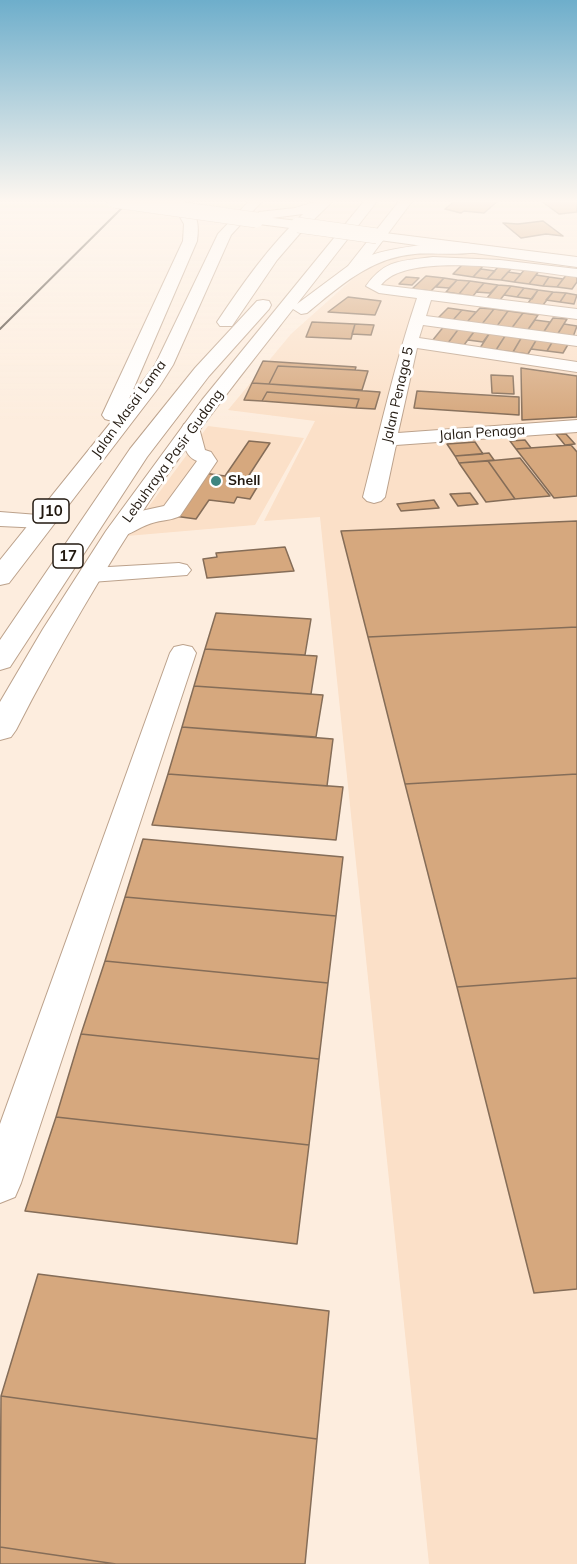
<!DOCTYPE html>
<html>
<head>
<meta charset="utf-8">
<style>
	body { margin:0 }
	canvas { display:block; background:#fdedde }
</style>
</head>
<body>
<canvas width="577" height="1564"></canvas>
<script>
const ctx = document.querySelector('canvas').getContext('2d');
ctx.lineJoin = 'round';
function paint(path, color) { ctx.fillStyle = color; ctx.fill(path, 'evenodd'); }
function trace(path, color, width, dash) { ctx.strokeStyle = color; ctx.lineWidth = width; ctx.lineCap = dash ? 'butt' : 'round'; ctx.setLineDash(dash || []); ctx.stroke(path); }
function write(font, color, halo, rows, align = 'center') {
  ctx.font = font + ' Mulish,sans-serif'; ctx.lineWidth = 6; ctx.setLineDash([]); ctx.textBaseline = 'middle'; ctx.strokeStyle = halo; ctx.fillStyle = color; for (const [text, x, y, turn = 0] of rows) {
    ctx.save(); ctx.translate(x, y); ctx.rotate((+turn || 0) * Math.PI / 180); ctx.textAlign = isNaN(turn) ? turn : align; if (halo) ctx.strokeText(text, 0, 0); ctx.fillText(text, 0, 0); ctx.restore();
  }
}
paint(new Path2D(`
	M413 252H477L577 265V1564H429L320 517 264 521 315 421 228 410 291 334 366 267 385 257Z
	M208 426 304 438 255 525 127 536Z`), '#fbe0c8');
const building = new Path2D(`
	M456 200H499L484 213 464 211 461 213 445 209Z
	M569 200H577V212L559 214 541 201Z
	M543 221 563 236 546 234 521 238 503 223 518 224Z
	M463 264 484 265 473 277 453 274Z
	M499 266 512 268 501 280 487 279Z
	M481 269 495 271 487 279 473 277Z
	M525 269 539 271 529 284 514 282Z
	M508 272 521 274 514 282 501 280Z
	M567 274 577 276V282L572 289 557 287Z
	M536 275 549 277 543 286 529 284Z
	M426 276 444 278 431 291 412 289Z
	M406 277 419 278 412 285 399 284Z
	M549 277 563 279 557 287 543 286Z
	M444 278 457 280 449 288 436 287Z
	M457 280 470 281 459 294 446 292Z
	M470 281 484 283 473 296 459 294Z
	M484 283 498 285 490 293 476 292Z
	M498 285 511 286 500 300 487 298Z
	M511 286 524 288 517 297 504 295Z
	M524 288 538 290 532 299 517 297Z
	M538 290 553 292 543 305 528 303Z
	M553 292 566 293 560 302 546 300Z
	M566 293 577 295 574 304 560 302Z
	M348 297 381 301 375 315 328 312Z
	M448 308 462 310 453 320 438 318Z
	M480 308 494 309 482 324 467 322Z
	M494 309 508 311 497 326 482 324Z
	M462 310 476 312 467 322 453 320Z
	M508 311 523 313 511 329 497 326Z
	M523 313 538 315 527 331 511 329Z
	M553 318 567 319 557 335 543 333Z
	M535 320 550 322 543 333 527 331Z
	M312 322 355 324 351 339 306 337Z
	M355 324 374 325 371 335 352 334Z
	M564 324 577 326 573 337 557 335Z
	M445 325 460 327 448 343 432 341Z
	M460 327 476 329 464 345 448 343Z
	M476 329 491 331 483 342 468 340Z
	M491 331 507 333 496 350 480 348Z
	M507 333 523 335 513 352 496 350Z
	M523 335 538 337 528 354 513 352Z
	M538 337 554 339 547 351 531 349Z
	M554 339 570 341 563 353 547 351Z
	M263 361 356 367 355 370 278 366 269 384 252 383Z
	M278 366 355 370 368 371 362 390 269 384Z
	M521 368 577 376V417L522 420Z
	M491 375 513 376 514 394 492 393Z
	M252 383 269 384 380 392 375 409 356 408 359 399 267 392 262 401 244 400Z
	M417 391 519 397V415L414 408Z
	M267 392 359 399 356 408 262 401Z
	M556 434H566L575 444 565 445Z
	M525 440 531 448 516 449 510 441Z
	M249 441 270 443 244 483 259 484 250 499 237 497 234 503 209 500 196 519 174 516 204 473 225 476Z
	M475 442 483 454 455 456 447 444Z
	M571 445 577 452V496L554 498 516 449Z
	M489 453 494 460 459 463 455 456Z
	M520 458 550 496 515 499 488 461Z
	M488 461 515 499 486 502 459 463Z
	M470 493 478 504 458 506 450 494Z
	M434 500 439 508 401 511 397 504Z
	M577 521V627L368 637 341 531Z
	M285 547 294 571 207 578 203 559 217 557 216 553Z
	M216 613 311 619 305 655 205 649Z
	M577 627V774L405 784 368 637Z
	M205 649 317 656 311 694 194 686Z
	M194 686 323 695 316 737 182 727Z
	M182 727 333 739 327 786 168 774Z
	M168 774 343 787 336 840 152 825Z
	M577 774V978L457 987 405 784Z
	M143 839 343 857 336 916 125 897Z
	M125 897 336 916 328 983 105 961Z
	M105 961 328 983 319 1059 81 1034Z
	M577 978V1289L534 1293 457 987Z
	M81 1034 319 1059 309 1145 56 1117Z
	M56 1117 309 1145 297 1244 25 1211Z
	M38 1274 329 1311 317 1439 1 1396Z
	M1 1396 317 1439 305 1564H116L0 1547Z
	M0 1547 116 1564H0Z`);
paint(building, '#d6a87e');
trace(building, '#856d58', 1.5);
const minor = new Path2D(`
	M433 257 500 260 577 269V277C536 272 407 249 381 285L577 309V319L431 300 426 316 577 336V346L423 325 419 338 577 362V372L417 348 398 433 577 420V432L396 445 385 497 381 501 374 503 367 501 363 497C380 430 395 363 417 298L379 293 366 286C385 259 402 261 433 257Z
	M191 422 198 424 205 450 211 452 217 461 180 516C172 520 164 520 156 522 139 525 128 540 110 536L107 531 110 526 141 511 164 506 197 461C183 455 184 442 182 428L184 424Z
	M0 512 51 516 54 521 51 526 43 528 0 526Z
	M179 563 187 565 191 570 187 575 91 582 83 580 79 575 83 570 91 568Z
	M183 645 192 647 196 653 21 1183 15 1197 0 1203V1124L170 653 174 647Z`);
const major = new Path2D(`
	M250 200H263L231 235 173 365 159 387 9 583 0 585V560L112 421 105 419 102 415 183 241 184 224 176 210 183 206C199 211 199 227 197 241L129 399 155 365 218 234Z
	M256 216 298 221 305 225 298 229 251 223 249 220 251 217Z
	M377 232 577 257V267L372 239 370 236 372 233Z`);
const highway = new Path2D(`
	M320 200H334L302 231 277 260 232 326H220L217 322C243 283 269 246 303 214L264 219 257 215 259 212 295 208Z
	M365 200H378L297 304 348 266 400 200H413L372 255C390 248 470 235 482 249 475 257 428 252 415 254 370 258 340 286 307 313L301 314 293 309C246 369 199 428 156 491 105 568 58 648 16 730L11 737 0 740V702L43 629 106 531 202 400Z
	M263 300 269 301 271 305 269 309 209 376 147 457 10 667 0 670V640L130 449 195 368 257 301Z`);
trace(minor, '#bca28c', 2);
trace(major, '#bca28c', 2);
trace(highway, '#bca28c', 2);
paint(minor, '#fff');
paint(major, '#fff');
paint(highway, '#fff');
trace(new Path2D(`
	M0 329 130 200`), '#43392f', 2);
const majorBridge = new Path2D(`
	M114 200 256 220
	M298 225 377 236`);
trace(majorBridge, '#bca28c', 16, []);
trace(majorBridge, '#fff', 15);
const sky = ctx.createLinearGradient(0, 0, 0, 419);
sky.addColorStop(0, '#6eaecb');
sky.addColorStop(0.48, '#fef7f0');
sky.addColorStop(1, '#fef7f000');
ctx.fillStyle = sky;
ctx.fillRect(0, 0, 577, 419);
for (const [x, y, r, color] of [
	[216,481,6,"#3e8580"]
]) { const dot = new Path2D(); dot.arc(x, y, r, 0, 2 * Math.PI); ctx.fillStyle = color; ctx.fill(dot); trace(dot, '#fff', 2); }
write('14px', '#221910', '#fff', [
	["Jalan Penaga 5",398,395,-77],
	["Jalan Masai Lama",129,409,-54],
	["Jalan Penaga",482,433,-4],
	["Lebuhraya Pasir Gudang",173,456,-54]
]);
write('bold 14px', '#221910', '#fff', [
	["Shell",228,481]
], 'left');
for (const [x, y, w] of [
	[51,511,36],
	[68,556,30]
]) { const box = new Path2D(); box.roundRect(x - w / 2, y - 12, w, 24, 4.5); ctx.fillStyle = '#fff'; ctx.fill(box); trace(box, '#221910', 1.5); }
write('bold 15px', '#221910', null, [
	["J10",51,511],
	["17",68,556]
]);
</script>
</body>
</html>
